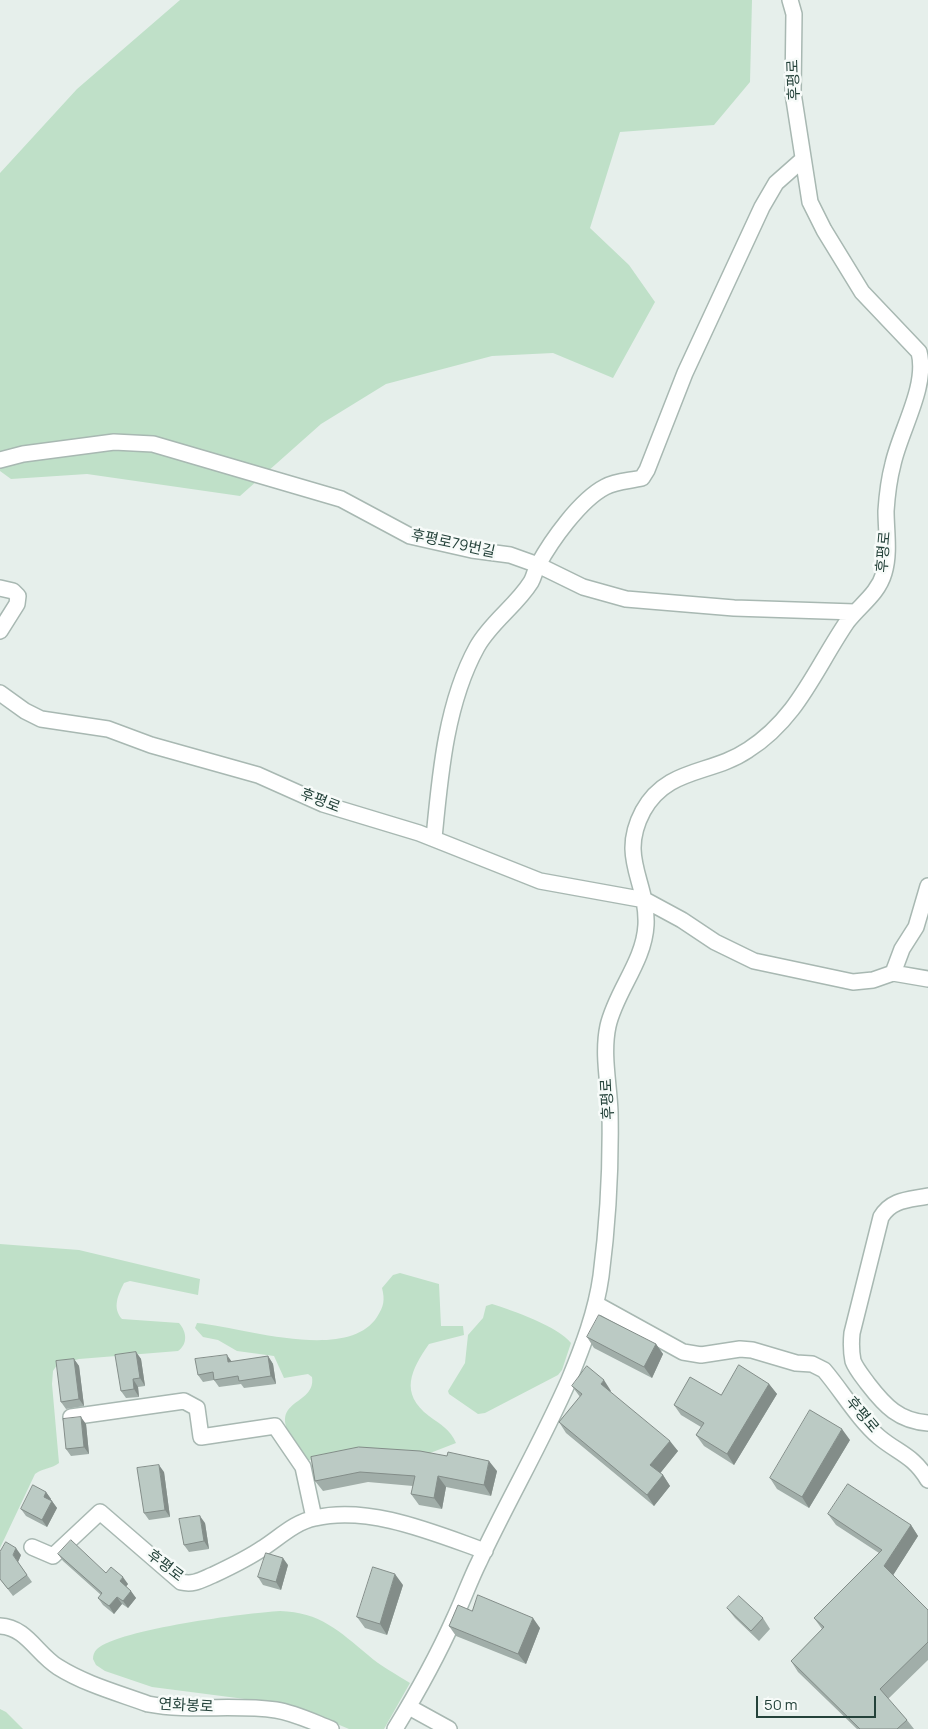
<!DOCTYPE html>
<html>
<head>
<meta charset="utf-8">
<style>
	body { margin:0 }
	#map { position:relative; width:928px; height:1729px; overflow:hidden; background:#e6efeb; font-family:Manrope,sans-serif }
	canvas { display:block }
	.scale { position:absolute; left:756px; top:1696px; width:120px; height:22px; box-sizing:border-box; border:2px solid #24423a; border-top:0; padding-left:6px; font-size:15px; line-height:18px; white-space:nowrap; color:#24423a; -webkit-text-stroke:4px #f7fbf9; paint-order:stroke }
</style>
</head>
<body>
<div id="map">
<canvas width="928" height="1729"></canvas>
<div class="scale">50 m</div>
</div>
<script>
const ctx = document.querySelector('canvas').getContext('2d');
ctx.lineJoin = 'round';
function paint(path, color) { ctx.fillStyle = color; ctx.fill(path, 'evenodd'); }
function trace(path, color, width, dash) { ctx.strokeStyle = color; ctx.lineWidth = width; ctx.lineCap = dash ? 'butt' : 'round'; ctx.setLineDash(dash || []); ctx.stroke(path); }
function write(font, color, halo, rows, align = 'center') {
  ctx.font = font + ' Manrope,"Noto Sans KR",sans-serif'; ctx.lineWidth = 5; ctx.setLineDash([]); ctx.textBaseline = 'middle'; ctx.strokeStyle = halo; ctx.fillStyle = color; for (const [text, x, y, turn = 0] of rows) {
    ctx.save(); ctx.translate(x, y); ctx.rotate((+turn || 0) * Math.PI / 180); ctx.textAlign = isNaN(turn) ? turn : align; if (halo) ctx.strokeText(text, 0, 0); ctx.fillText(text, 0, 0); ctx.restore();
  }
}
paint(new Path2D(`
	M180 0H752L750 82 714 125 620 132 590 228 629 265 655 302 613 378 553 353 492 356 386 384 321 424 240 496 87 474 11 479 0 471V173L77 89Z
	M0 1244 79 1250 200 1279 198 1295 130 1281 124 1283C118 1295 112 1308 122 1319L179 1323C187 1332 188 1344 178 1351L79 1359 57 1365 53 1371 52 1384 59 1463C51 1469 43 1468 35 1474L0 1548Z
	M400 1273 439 1284 441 1326H463L464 1335 429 1344C411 1370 399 1393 429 1416 441 1425 450 1429 456 1443L425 1455 308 1460C252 1396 317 1410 312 1377L308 1374 284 1378 274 1356 237 1351 218 1340 203 1337 195 1328 197 1323C242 1327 347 1363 377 1317 384 1306 385 1300 382 1288L393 1275Z
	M492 1304C512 1310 559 1327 571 1343L562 1370 558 1375 485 1413 478 1414 449 1394 448 1391 465 1363 468 1335 483 1318 486 1306Z
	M280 1611C320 1612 339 1631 368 1655 380 1666 396 1674 410 1683L384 1729H349L311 1713 268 1702 152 1687 105 1671 96 1665 93 1659C93 1655 94 1652 97 1649 120 1629 246 1613 280 1611Z
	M0 1709 6 1712 23 1729H0Z`), '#bfe0c8');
const minor = new Path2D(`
	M0 460 23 454 114 442 153 444 341 499 410 536 472 550 510 555 538 565 583 587 626 599 734 608 855 612
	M0 588 13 591 18 596 17 604 0 631
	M0 693 25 711 41 719 108 729 151 745 258 775 323 804 419 833 540 881 645 900 682 920 715 942 754 961 853 982 873 980 893 973 928 979
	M434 838C440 775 446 703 477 647 491 622 516 606 531 582 534 577 535 570 538 565 551 541 580 500 605 487 616 481 629 481 642 478L647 470 685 373 762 207 776 183 802 160
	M893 973 902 949 916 927 928 886
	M928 1196C909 1200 892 1199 881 1217L852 1333C851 1343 851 1351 853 1361 856 1369 863 1377 868 1384 885 1406 899 1421 928 1423
	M596 1304 683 1352 701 1355 740 1349 752 1350 796 1363 812 1364 824 1370C842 1391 858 1419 879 1437 898 1453 913 1455 928 1480
	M71 1417 184 1401 197 1408 201 1437 275 1426 303 1467 314 1518
	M32 1547 53 1556 100 1512 181 1582C194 1585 201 1580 213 1575 230 1567 247 1559 263 1548 280 1537 295 1522 315 1518 369 1505 434 1533 485 1551
	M0 1626C26 1627 37 1654 58 1667 85 1684 118 1693 148 1704 190 1712 233 1704 276 1710 295 1713 313 1722 331 1729
	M409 1707 449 1729
	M395 1729C417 1693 437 1657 454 1619 463 1600 470 1580 479 1562 508 1500 542 1442 569 1380 583 1346 596 1312 601 1276 608 1222 611 1166 610 1112 609 1084 602 1054 608 1026 616 991 644 962 646 925 648 881 618 858 643 811 667 767 711 775 748 750 798 718 815 669 847 622 860 605 878 594 884 573 890 553 886 531 886 511 887 496 889 479 893 464 900 431 928 386 919 352L862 292 824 230 810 202 793 93 794 14 790 0`);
trace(minor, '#a8b8b2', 18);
trace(minor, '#fff', 15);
paint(new Path2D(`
	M587 1337 656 1344 663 1354 652 1378 594 1348Z
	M136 1352 141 1359 145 1386 138 1387 139 1397 126 1398 121 1391Z
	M268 1356 273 1364 276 1384 244 1388 241 1384 219 1387 214 1380 203 1382 198 1375 232 1362Z
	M74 1359 79 1366 84 1406 66 1409 61 1402Z
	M769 1384 777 1394 734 1465 704 1446 696 1435 701 1427 681 1415 674 1405Z
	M572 1386 611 1391 610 1392 678 1451 660 1473 663 1475 670 1486 654 1506 566 1433 559 1422 580 1397Z
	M86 1424 89 1454 71 1456 66 1449Z
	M850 1440 809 1508 777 1489 770 1478Z
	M311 1457 497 1471 491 1496 446 1487 442 1509 419 1505 411 1494 413 1486 368 1482 323 1491 315 1481Z
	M164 1472 170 1517 149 1520 144 1513Z
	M46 1492 51 1499V1500L57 1508 47 1527 26 1516 21 1509Z
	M828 1514 911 1525 918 1536 893 1575 928 1610V1660L888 1699 907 1720 914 1729H857L798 1672 791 1661 822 1629 814 1618 879 1553 836 1525Z
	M205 1523 209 1549 189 1552 184 1545Z
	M58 1554 106 1573 128 1584 126 1586 136 1598 128 1608 122 1604 114 1614 103 1605 98 1598 101 1595 63 1561Z
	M21 1555 18 1562 32 1582 13 1596 0 1579Z
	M288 1565 281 1590 263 1585 258 1577Z
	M403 1585 387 1635 365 1628 357 1617Z
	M727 1608 763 1618 770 1629 759 1641 735 1618Z
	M472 1611 540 1628 526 1664 456 1636 449 1626Z`), '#a1aea9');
paint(new Path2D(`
	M656 1344 663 1354 652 1378 644 1367Z
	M136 1352 141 1359 145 1386 140 1378Z
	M227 1355 232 1362H228Z
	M268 1356 273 1364 276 1384 271 1376Z
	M74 1359 79 1366 84 1406 79 1399Z
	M133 1379 138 1387 139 1397 134 1389Z
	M604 1380 611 1391 608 1394 601 1384Z
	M769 1384 777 1394 734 1465 727 1454Z
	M81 1417 86 1424 89 1454 84 1447Z
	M842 1429 850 1440 809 1508 802 1497Z
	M670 1441 678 1451 658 1476 650 1465Z
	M489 1461 497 1471 491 1496 484 1485Z
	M159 1465 164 1472 170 1517 165 1510Z
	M663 1475 670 1486 654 1506 647 1495Z
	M438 1476 446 1487 442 1509 434 1498Z
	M46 1492 51 1499 49 1504 44 1497Z
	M52 1501 57 1508 47 1527 42 1520Z
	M200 1516 205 1523 209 1549 204 1541Z
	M911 1525 918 1536 892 1577 884 1566Z
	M16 1548 21 1555 18 1562 13 1555Z
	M283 1558 288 1565 281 1590 276 1582Z
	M395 1574 403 1585 387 1635 380 1624Z
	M123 1577 128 1584 125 1588 120 1581Z
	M131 1591 136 1598 128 1608 123 1601Z
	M117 1597 122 1604 114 1614 109 1606Z
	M533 1618 540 1628 526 1664 518 1654Z`), '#838d89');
const building = new Path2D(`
	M599 1315 656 1344 644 1367 587 1337Z
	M136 1352 140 1378 133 1379 134 1389 121 1391 115 1355Z
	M227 1355 228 1362 268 1356 271 1376 239 1381 238 1376 214 1380 213 1372 198 1375 195 1359Z
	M74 1359 79 1399 61 1402 56 1361Z
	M739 1365 769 1384 727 1454 696 1435 704 1423 674 1405 690 1377 721 1395Z
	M587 1366 604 1380 601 1384 670 1441 650 1465 663 1475 647 1495 559 1422 582 1394 572 1386Z
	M810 1410 842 1429 802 1497 770 1478Z
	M81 1417 84 1447 66 1449 63 1419Z
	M359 1447 420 1451 447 1456 448 1452 489 1461 484 1485 438 1476 434 1498 411 1494 415 1476 360 1472 315 1481 311 1457Z
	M159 1465 165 1510 144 1513 137 1468Z
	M848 1484 911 1525 884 1566 928 1610V1642L880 1689 907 1720 897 1729H860L791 1661 824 1627 814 1618 882 1550 828 1514Z
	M33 1485 46 1492 44 1497 52 1501 42 1520 21 1509Z
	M200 1516 204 1541 184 1545 179 1519Z
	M71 1540 106 1573 111 1567 123 1577 120 1581 131 1591 123 1601 117 1597 109 1606 98 1598 102 1593 58 1554Z
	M6 1542 16 1548 13 1555 27 1575 8 1589 0 1579V1552Z
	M266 1553 283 1558 276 1582 258 1577Z
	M373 1567 395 1574 380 1624 357 1617Z
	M478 1595 533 1618 518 1654 449 1626 458 1605 472 1611Z
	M739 1596 763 1618 751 1631 727 1608Z`);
paint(building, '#bbcac4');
trace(building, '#838d89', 1);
write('15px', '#24423a', '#f7fbf9', [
	["후평로",794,80,-92],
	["후평로79번길",453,544,12],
	["후평로",884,552,-85],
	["후평로",320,801,21],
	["후평로",608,1099,-93],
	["후평로",862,1415,50],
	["후평로",165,1566,38],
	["연화봉로",186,1706,3]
]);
</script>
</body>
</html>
